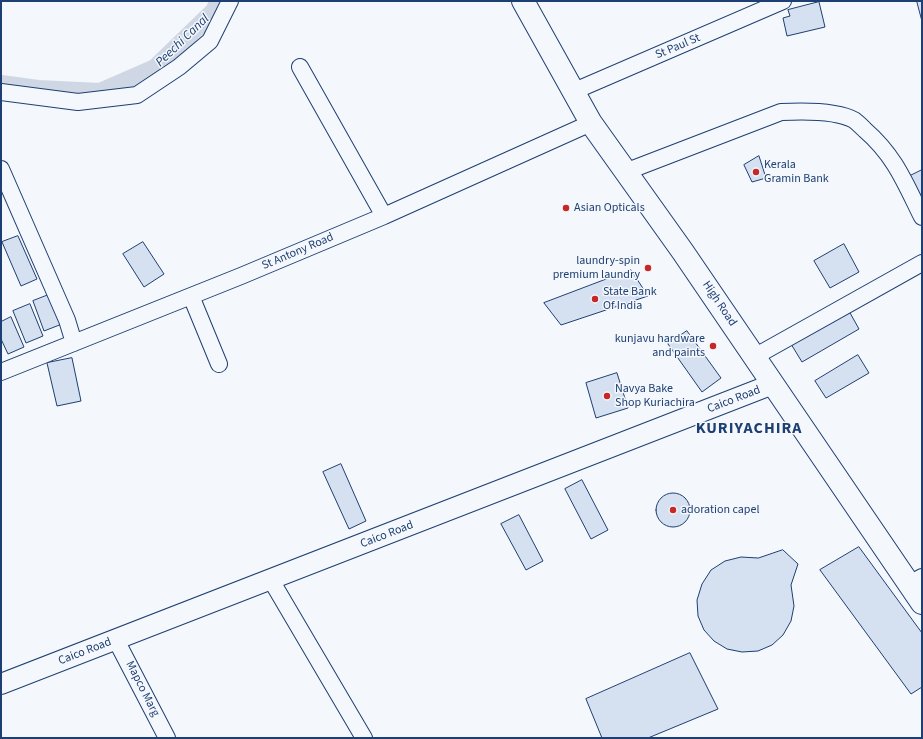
<!DOCTYPE html>
<html>
<head>
<meta charset="utf-8">
<style>
	body { margin:0 }
	#map { position:relative; width:923px; height:739px; overflow:hidden; background:#f4f7fb; font-family:"Source Sans 3",sans-serif }
	canvas { display:block }
	.frame { position:absolute; inset:0; border:2px solid #1d3f73; pointer-events:none }
</style>
</head>
<body>
<div id="map">
<canvas width="923" height="739"></canvas>
<div class="frame"></div>
</div>
<script>
const ctx = document.querySelector('canvas').getContext('2d');
ctx.lineJoin = 'round';
function trace(path, color, width, dash) { ctx.strokeStyle = color; ctx.lineWidth = width; ctx.lineCap = dash ? 'butt' : 'round'; ctx.setLineDash(dash || []); ctx.stroke(path); }
function paint(path, color) { ctx.fillStyle = color; ctx.fill(path, 'evenodd'); }
function write(font, color, halo, rows, align = 'center') {
  ctx.font = font + ' "Source Sans 3",sans-serif'; ctx.lineWidth = 3; ctx.setLineDash([]); ctx.textBaseline = 'middle'; ctx.strokeStyle = halo; ctx.fillStyle = color; for (const [text, x, y, turn = 0] of rows) {
    ctx.save(); ctx.translate(x, y); ctx.rotate((+turn || 0) * Math.PI / 180); ctx.textAlign = isNaN(turn) ? turn : align; if (halo) ctx.strokeText(text, 0, 0); ctx.fillText(text, 0, 0); ctx.restore();
  }
}
trace(new Path2D(`
	M1 84 38 89 100 92 155 68 214 11 219 1`), '#cfd7e4', 18);
const building = new Path2D(`
	M917 1H922V21Z
	M819 2 825 27 787 36 783 18 790 16 788 10Z
	M759 156 766 178 752 182 744 165Z
	M922 170V209L906 178Z
	M18 236 37 279 21 286 2 242Z
	M143 242 164 274 144 287 123 254Z
	M844 244 859 272 830 288 814 261Z
	M631 270 648 296 561 325 544 303Z
	M51 294 62 324 44 331 33 301Z
	M30 304 43 336 26 343 13 311Z
	M849 311 859 329 802 362 791 344Z
	M11 317 24 347 8 354 1 339V322Z
	M687 331 721 378 702 392 668 344Z
	M858 355 869 373 826 398 815 381Z
	M72 358 81 401 57 406 47 363Z
	M617 373 628 408 596 418 586 383Z
	M341 464 366 521 349 529 323 472Z
	M582 480 608 530 591 539 565 489Z
	M656 510a17 17 0 1 1 34 0a17 17 0 1 1-34 0Z
	M519 515 543 561 526 570 501 524Z
	M859 547 922 633V687L911 694 820 570Z
	M783 550 798 564 791 585 794 606 791 621 783 635 772 645 758 651 742 652 727 649 714 641 704 630 698 616 697 600 702 584 711 570 725 561 741 557 758 558Z
	M690 653 718 709 648 738H602L586 699Z`);
paint(building, '#d5e0f0');
trace(building, '#1d3f73', 1);
const minor = new Path2D(`
	M300 67 384 216
	M1 92 78 102 137 95 179 67 210 41 230 1
	M572 92 783 1
	M1 169 67 320 74 343
	M625 172 781 112C801 111 836 110 854 120 858 123 862 127 865 130 895 156 905 183 922 217
	M191 296 219 364
	M754 357 922 263
	M1 372 241 276 384 216 591 123
	M271 580 364 738
	M909 584 922 577
	M116 640 167 738`);
const tertiary = new Path2D(`
	M1 684 773 384`);
const primary = new Path2D(`
	M523 1 591 123 683 252 922 603`);
trace(minor, '#1d3f73', 18);
trace(tertiary, '#1d3f73', 22);
trace(primary, '#1d3f73', 24);
trace(minor, '#f4f7fb', 16);
trace(tertiary, '#f4f7fb', 20);
trace(primary, '#f4f7fb', 22);
for (const [x, y, r, color] of [
	[756,172,4,"#c62828"],
	[566,208,4,"#c62828"],
	[648,268,4,"#c62828"],
	[595,299,4,"#c62828"],
	[713,346,4,"#c62828"],
	[607,396,4,"#c62828"],
	[673,510,4,"#c62828"]
]) { const dot = new Path2D(); dot.arc(x, y, r, 0, 2 * Math.PI); ctx.fillStyle = color; ctx.fill(dot); trace(dot, '#f4f7fb', 1.5); }
write('12px', '#1d3f73', '#f4f7fb', [
	["St Paul St",678,47,-23],
	["St Antony Road",298,252,-23],
	["High Road",719,304,56],
	["Caico Road",734,400,-21],
	["Caico Road",387,535,-21],
	["Caico Road",85,652,-21],
	["Mapco Marg",142,689,63]
]);
write('12px', '#1d3f73', '#f4f7fb', [
	["Kerala",764,165],
	["Gramin Bank",764,179],
	["Asian Opticals",574,208],
	["laundry-spin",640,261,"right"],
	["premium laundry",640,275,"right"],
	["State Bank",603,292],
	["Of India",603,306],
	["kunjavu hardware",705,339,"right"],
	["and paints",705,353,"right"],
	["Navya Bake",615,389],
	["Shop Kuriachira",615,403],
	["adoration capel",681,510]
], 'left');
write('italic 13px', '#1d3f73', '#f4f7fb', [
	["Peechi Canal",183,41,-44]
]);
ctx.letterSpacing = '1px';
write('bold 16px', '#1d3f73', '#f4f7fb', [
	["KURIYACHIRA",749,429]
]);
ctx.letterSpacing = '0px';
</script>
</body>
</html>
